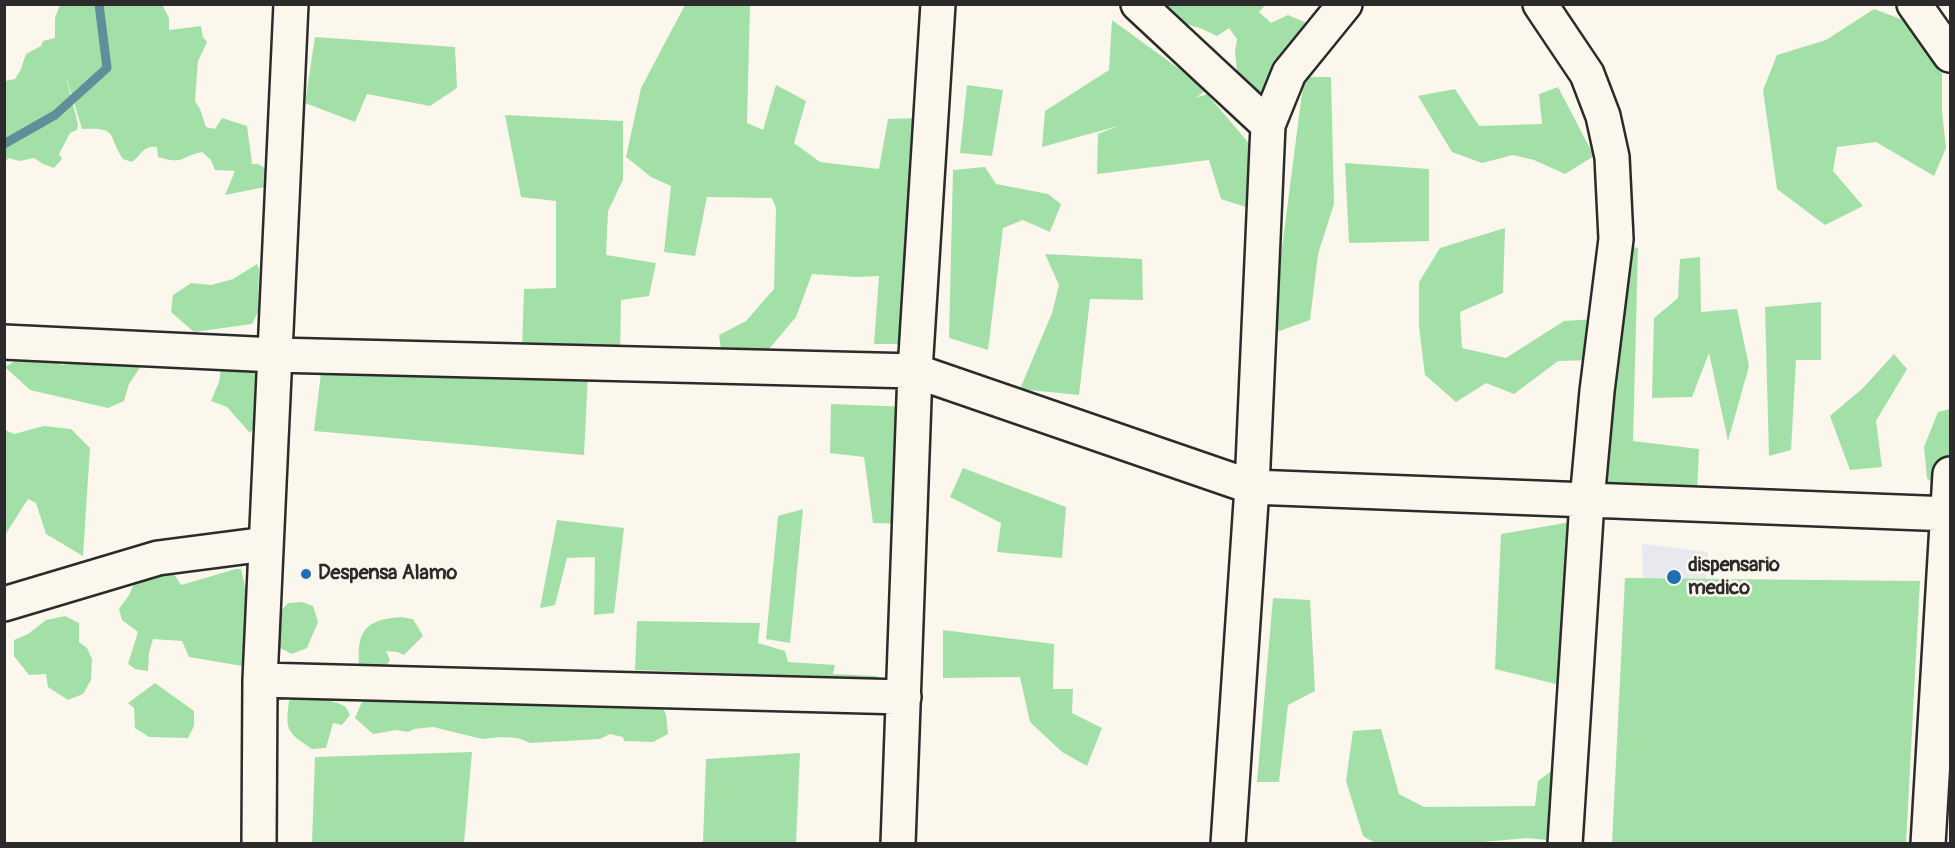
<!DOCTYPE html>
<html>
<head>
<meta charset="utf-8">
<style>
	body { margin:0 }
	#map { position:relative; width:1955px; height:848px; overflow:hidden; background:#fbf7ec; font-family:Pangolin,sans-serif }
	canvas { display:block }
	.frame { position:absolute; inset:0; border:6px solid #2b2b2b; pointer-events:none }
</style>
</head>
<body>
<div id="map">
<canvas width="1955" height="848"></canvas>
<div class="frame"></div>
</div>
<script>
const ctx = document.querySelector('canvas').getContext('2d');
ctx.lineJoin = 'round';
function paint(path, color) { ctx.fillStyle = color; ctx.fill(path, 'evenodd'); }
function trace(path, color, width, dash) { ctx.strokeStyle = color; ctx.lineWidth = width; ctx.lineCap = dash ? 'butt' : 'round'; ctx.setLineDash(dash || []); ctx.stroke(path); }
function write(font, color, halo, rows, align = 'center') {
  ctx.font = font + ' Pangolin,sans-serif'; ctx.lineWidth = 5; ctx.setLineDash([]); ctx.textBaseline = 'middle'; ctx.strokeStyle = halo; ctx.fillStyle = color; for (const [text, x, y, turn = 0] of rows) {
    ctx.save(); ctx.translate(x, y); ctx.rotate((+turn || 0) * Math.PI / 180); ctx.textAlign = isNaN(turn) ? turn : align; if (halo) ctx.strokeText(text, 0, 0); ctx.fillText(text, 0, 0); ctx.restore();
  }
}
paint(new Path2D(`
	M1642 544 1708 552 1704 606 1643 603Z`), '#e8e8ef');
paint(new Path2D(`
	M162 4 169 18V30L201 26 203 37 207 42 198 61 195 101 200 109 206 127 215 129 222 118 247 126 252 163 250 164H258L265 168V187L225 195 235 171 215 170 211 160 202 152C179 157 185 165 158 157L157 147C143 145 141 155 132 162L123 159C107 135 119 127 82 129L65 73 78 124 77 130 70 133 59 154 62 159 54 168 43 164 34 158 19 161 9 158 5 161V81L15 79 20 71 26 54 41 46 43 41 55 38V18L60 5Z
	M685 5H750L747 123 763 130 776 85 806 101 794 143 820 162 879 169 888 119 916 118 910 344H874L879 276 857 277 812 274 796 317 769 349 723 363 719 335 746 321 774 289 776 208 772 198 707 197 695 256 664 252 671 186 651 177 626 157 641 88Z
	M1163 5H1265L1259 12 1271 23 1288 15 1316 27 1264 100 1239 90 1235 52 1237 39 1229 28 1217 36 1200 28 1176 21Z
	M1874 9 1906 21 1942 66V111L1946 148 1934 176 1876 142 1837 147 1833 171 1863 206 1825 225 1777 189 1763 90 1777 55 1826 40Z
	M1112 20 1207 89 1196 98 1207 94 1253 148 1249 208 1221 199 1209 160 1097 174 1098 134 1118 126 1042 147 1045 111 1109 70Z
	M315 37 455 47 457 88 430 106 367 94 355 122 305 103Z
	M1304 77H1331L1334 204 1318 254 1310 320 1271 334Z
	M967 85 1003 90 992 156 960 153Z
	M1558 87 1594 156 1565 174 1534 160 1513 155 1482 163 1452 152 1418 96 1455 89 1479 126 1542 124 1539 94Z
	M505 115 623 121V180L608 211 606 255 656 263 649 296 621 300 620 356 522 351 524 289 556 288V201L521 197Z
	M1345 163 1429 169V241L1349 243Z
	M985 167 996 184 1048 194 1061 204 1050 232 1023 220 1003 228 988 350 949 338 953 170Z
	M1505 228 1503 293 1460 312 1462 348 1506 358 1564 321 1595 319 1593 360 1558 361 1514 394 1486 383 1456 402 1425 375 1419 327V282L1440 248Z
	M1606 242 1638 248 1633 441 1699 449 1697 493 1597 492Z
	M1045 254 1142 259 1143 300 1090 299 1079 395 1020 389 1052 313 1059 285Z
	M1700 257 1701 312 1737 309 1749 366 1728 441 1709 353 1692 397 1652 398 1654 318 1678 298 1680 259Z
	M257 264 259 269 258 312 252 324 194 332 171 312 173 295 191 283 211 285 233 279Z
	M1821 302V360H1796L1791 450 1769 456 1765 307Z
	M48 354 62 365 74 362 149 354 129 384 124 401 108 408 30 390 5 367 17 360Z
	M1894 354 1907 369 1876 421 1882 467 1850 470 1830 416 1863 388Z
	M248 356 288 381 250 433 227 407 211 401 219 382 221 368Z
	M321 373H588L584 455 314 431Z
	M831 404 910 407 912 524 873 523 864 457 830 453Z
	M1950 409V500L1927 478 1924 447 1938 412Z
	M44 426 71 429 90 448 83 556 46 534 36 503 28 499 5 535V430L14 434Z
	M963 468 1066 507 1062 558 997 552 1001 523 950 497Z
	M803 509 790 643 766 639 778 516Z
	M557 520 624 528 614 613 594 615 595 557 567 558 555 605 540 608Z
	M1571 522 1560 685 1495 669 1501 534Z
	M170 568 181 585 236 569H241L246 591 250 657 242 666 189 657 182 641 153 639 149 653 148 671 135 669 128 664 138 632 122 620 119 609 129 595 137 577Z
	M1625 578 1920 581 1906 843H1612Z
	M1273 598 1310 600 1315 691 1288 705 1279 782H1257Z
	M302 602 313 606 318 622 307 648 292 654 280 648 275 639 280 612 288 603Z
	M65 616 79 623V642L87 648 92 659 91 680 83 694 68 700 48 687 46 674 29 675 14 656V640L28 634 46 620Z
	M400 617 413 619 423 636 404 655 397 652 386 651 390 660 380 674 368 672 359 664C357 630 366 620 400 617Z
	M637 621 760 623 758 643 785 651 788 662 835 665 833 674 877 676V690L785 689 779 675 635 670Z
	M943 630 1054 644 1053 689H1073L1072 713 1102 728 1087 766 1062 752 1030 722 1020 677 943 678Z
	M155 683 194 711V726L188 738 149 737 135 728 134 708 128 703Z
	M301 691H323L334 703 336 702 346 707 350 715 342 725 333 723 326 748 312 749C287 732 285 731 289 701Z
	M369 694 659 702 666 714 668 734 653 742 624 741 623 737 610 734 600 739 530 743 518 738 501 737 482 739 433 727 414 729 408 732 396 730 373 734 355 718 361 704Z
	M1381 729 1399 794 1424 807 1535 806 1538 781 1562 763 1556 841 1527 838 1461 844 1375 843 1363 836 1346 781 1353 731Z
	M472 752 464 843H312L315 757Z
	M800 753 796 843H703L706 759Z`), '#a2e0a8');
trace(new Path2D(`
	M4 144 55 115 107 68 99 4`), '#608e99', 9);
const minor = new Path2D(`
	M1138 4 1268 125
	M1540 4 1587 74 1603 116 1612 157 1616 239 1597 391 1587 501 1565 844
	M1914 4 1950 55
	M4 342 275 355 915 371 1252 487 1950 514
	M4 604 158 558 266 544
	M260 680 904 697
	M259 844 260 680 291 4
	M898 844 915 371 938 4
	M1228 844 1252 487 1268 125 1289 73 1345 4
	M1928 844 1950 474`);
trace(minor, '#2b2b2b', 38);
trace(minor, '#fbf7ec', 33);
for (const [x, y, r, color] of [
	[306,574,6,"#1f6fb2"],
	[1674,577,8,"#1f6fb2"]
]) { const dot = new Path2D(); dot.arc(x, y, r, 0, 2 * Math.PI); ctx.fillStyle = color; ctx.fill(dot); trace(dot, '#fbf7ec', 2); }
write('bold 20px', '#2b2b2b', '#fbf7ec', [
	["dispensario",1688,566],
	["medico",1688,589],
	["Despensa Alamo",318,574]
], 'left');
</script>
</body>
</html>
